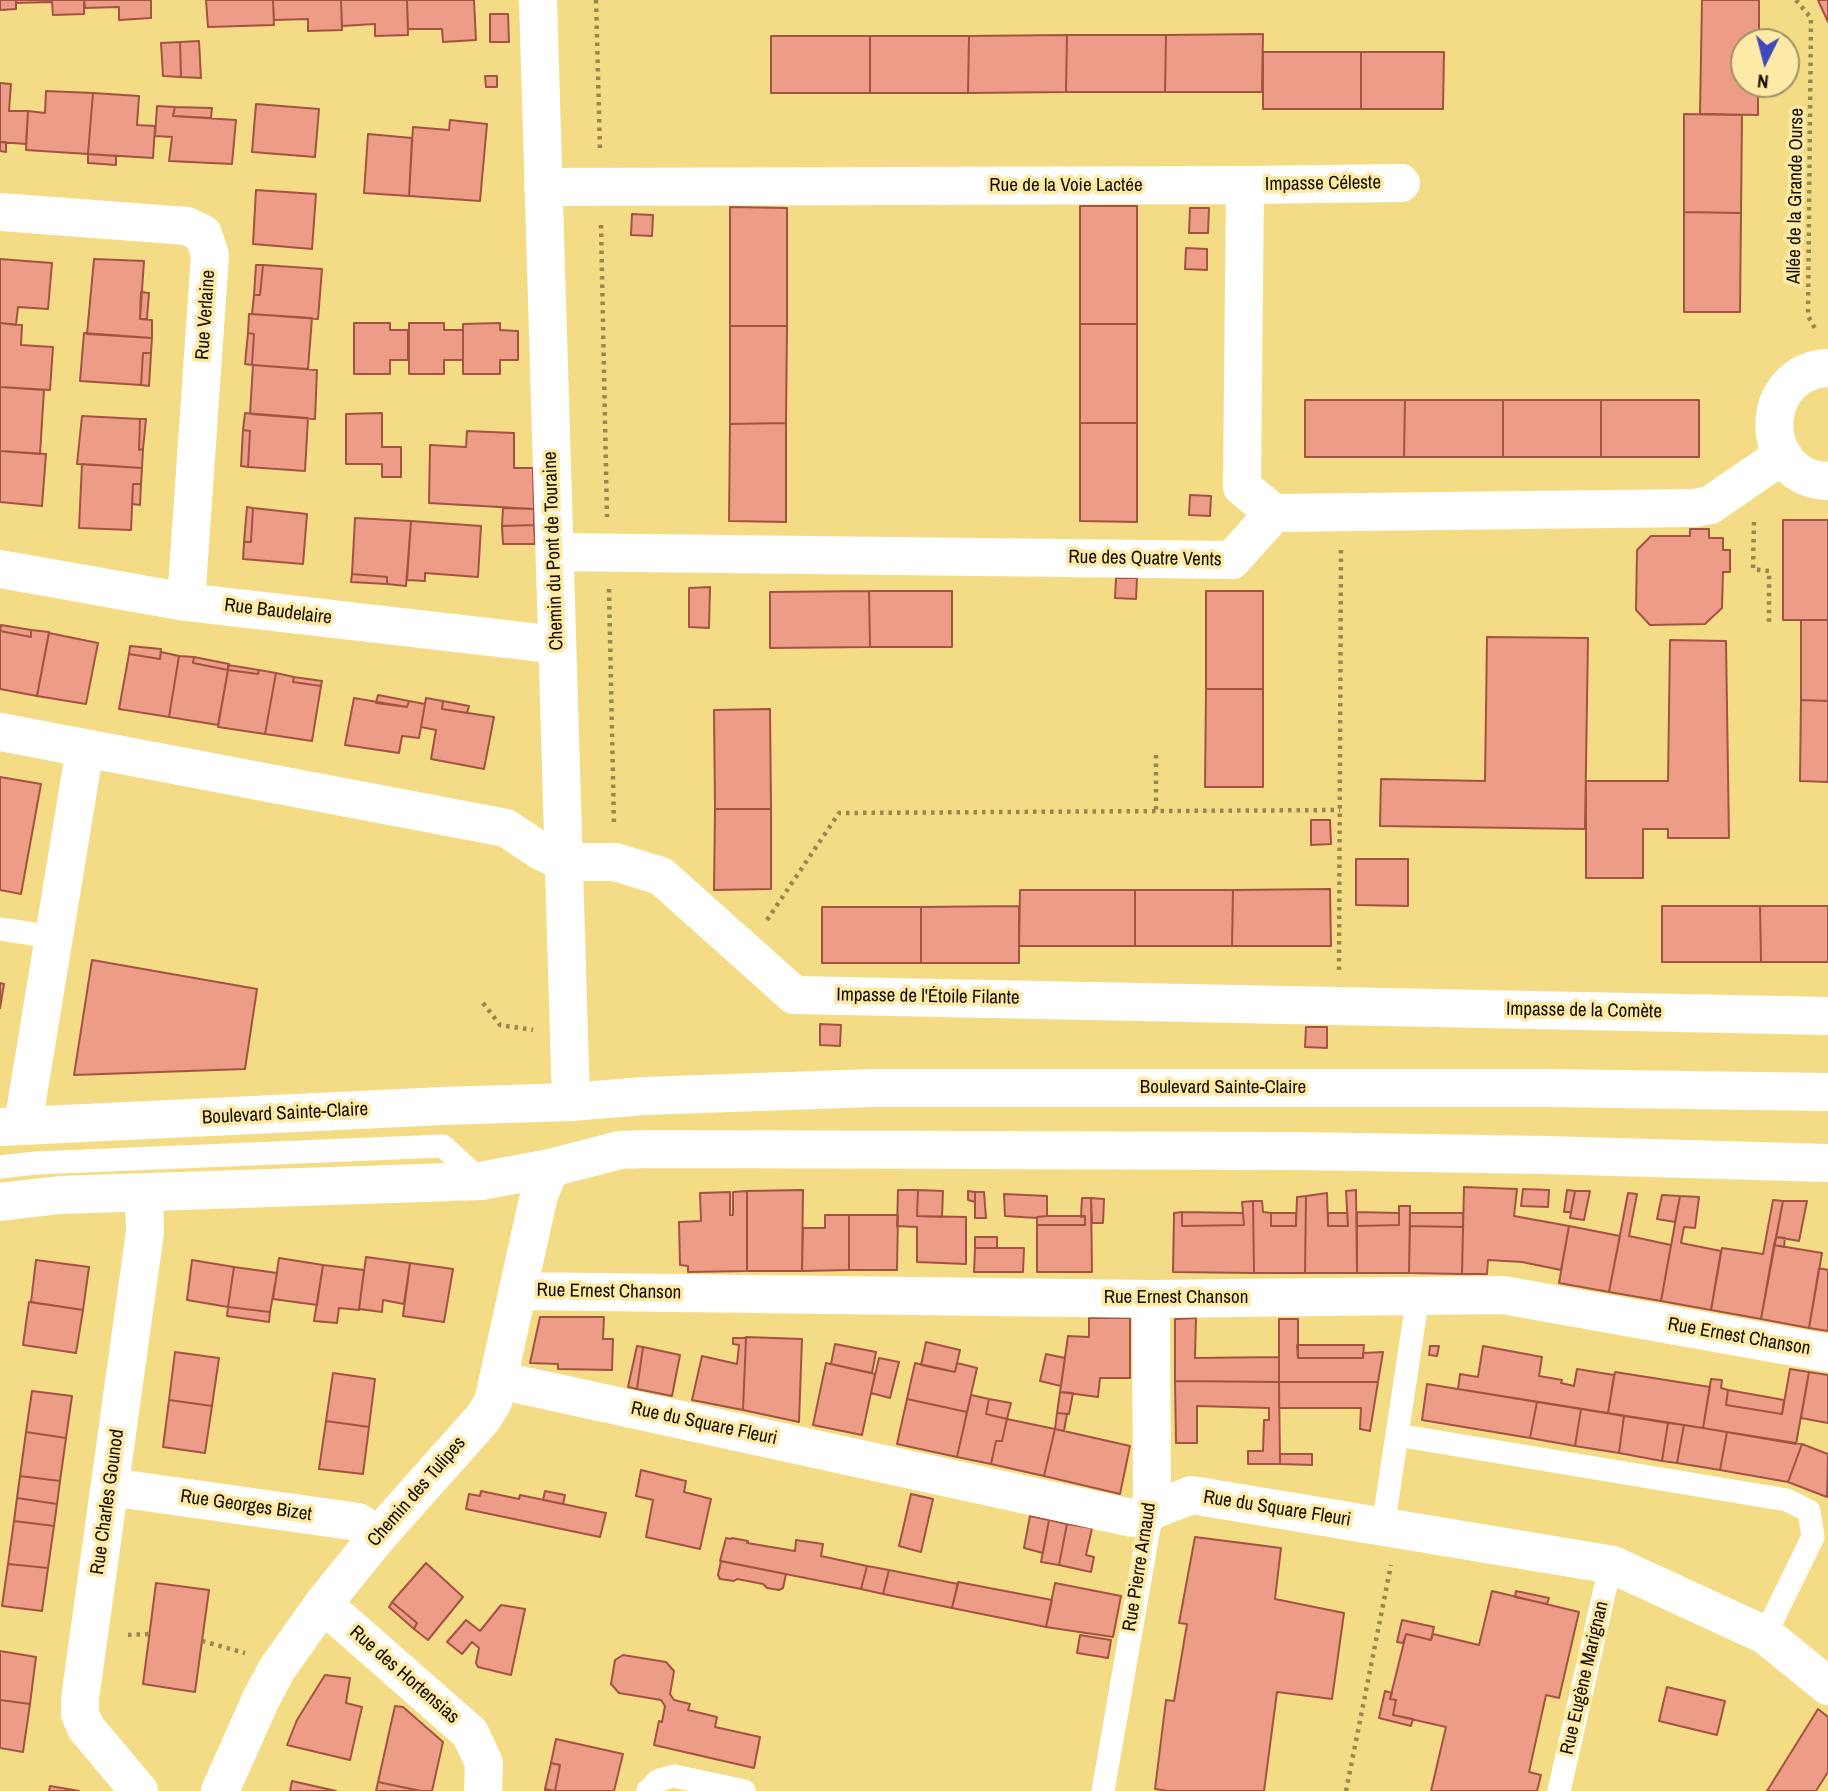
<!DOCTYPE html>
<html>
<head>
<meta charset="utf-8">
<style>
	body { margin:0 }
	#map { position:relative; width:1828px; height:1791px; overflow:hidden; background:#f4dc87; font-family:"Archivo Narrow",sans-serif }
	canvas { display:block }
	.north { position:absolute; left:1730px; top:28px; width:70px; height:70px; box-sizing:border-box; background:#fdeaa7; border:2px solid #a09264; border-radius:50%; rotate:186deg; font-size:19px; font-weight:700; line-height:28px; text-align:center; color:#150e00 }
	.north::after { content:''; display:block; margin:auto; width:24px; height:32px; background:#4048bc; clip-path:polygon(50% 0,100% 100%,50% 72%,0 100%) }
</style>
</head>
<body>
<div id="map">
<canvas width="1828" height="1791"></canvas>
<div class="north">N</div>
</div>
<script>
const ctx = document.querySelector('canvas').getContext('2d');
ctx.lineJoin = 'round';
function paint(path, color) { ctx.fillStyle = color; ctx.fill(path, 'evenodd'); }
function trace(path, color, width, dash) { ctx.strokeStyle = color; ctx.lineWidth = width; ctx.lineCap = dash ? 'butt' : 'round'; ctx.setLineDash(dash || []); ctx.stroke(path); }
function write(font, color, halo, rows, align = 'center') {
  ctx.font = font + ' "Archivo Narrow",sans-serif'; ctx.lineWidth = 7; ctx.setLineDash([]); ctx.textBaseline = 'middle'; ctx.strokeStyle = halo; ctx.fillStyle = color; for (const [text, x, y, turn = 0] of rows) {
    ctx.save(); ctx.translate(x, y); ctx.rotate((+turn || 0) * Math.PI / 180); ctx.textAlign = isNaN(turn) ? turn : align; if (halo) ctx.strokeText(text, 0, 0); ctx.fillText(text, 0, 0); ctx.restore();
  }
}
const building = new Path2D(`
	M0 0H16V9L0 10Z
	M16 0H84V14L53 15 52 2 16 3Z
	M84 0H151V18L119 20V7L85 8Z
	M206 0H273L274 25 208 27Z
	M273 0H341L342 30 308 31V19L274 20Z
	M341 0H407L408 35 375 36V24L342 26Z
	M407 0H474L476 40 443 42 442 29H408Z
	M1702 0H1759V42H1744V84H1758V115L1700 114Z
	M1818 0H1828V22Z
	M490 14H508L509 42H490Z
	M1263 34 1262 92H1165L1166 35Z
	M1067 35 1066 92 968 93 969 36Z
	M1067 35H1166L1165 92H1066Z
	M771 36H870V93H771Z
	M870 36H969L968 93H870Z
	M199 41 201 78 181 77 180 42Z
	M180 42 181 77 163 76 161 43Z
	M1263 52H1361V109H1263Z
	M1361 52H1444L1443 109H1361Z
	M485 76H497V87H486Z
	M0 83 11 84 9 111H28L26 144 0 142Z
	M46 91 93 93 88 154 26 150 28 111 45 113Z
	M93 93 139 96 137 125 155 126 153 158 88 154Z
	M256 104 319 109 315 157 252 152Z
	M157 106 175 107 173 116 236 120 232 164 169 161 172 137 155 136Z
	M175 107 212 108 211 118 173 116Z
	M1684 114 1742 115 1741 213 1684 212Z
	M450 120 487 124 480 201 409 196 413 127 449 130Z
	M368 134 412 138 409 196 364 193Z
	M0 142H6V152L0 151Z
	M88 154 116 156V165L88 163Z
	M256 190 316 194 312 249 253 244Z
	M1080 206H1137V324H1080Z
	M730 207 787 208V326H730Z
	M1190 208H1209L1208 233H1189Z
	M1684 212 1741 213 1740 312H1684Z
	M632 214 653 215 652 236 631 235Z
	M1186 248 1207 249V270L1185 269Z
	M0 259 52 263 48 309 18 307 16 325 0 323Z
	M94 259 144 261 140 319 152 320V338L87 334Z
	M256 265H263L260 295H254Z
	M263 265 322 269 318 319 252 314 254 295H260Z
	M141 292 149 293 147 319H140Z
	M249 314 312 318 308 369 252 365 254 334 248 333Z
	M0 323 22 325 21 345 53 347 50 390 0 387Z
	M354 323H390V330H408V360H390V374H354Z
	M409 323H444V330H463V360H444V374H409Z
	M500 323V330L518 331V360H500V374H463V324Z
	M1080 324H1137V423H1080Z
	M730 326H787L786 423 730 424Z
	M84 333 152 338 151 353H143L141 385 80 381Z
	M248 333 254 334 252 365 245 364Z
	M143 353H151L149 386 141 385Z
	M253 365 317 370 315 419 250 414Z
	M0 387 44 390 40 454 0 451Z
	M1305 400H1405L1404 457H1305Z
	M1405 400H1503V457H1404Z
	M1503 400H1601V457H1503Z
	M1601 400H1699V457H1601Z
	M245 413 308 418 305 471 248 467 250 431 243 430Z
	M382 413V447H401V477H382V464H346V414Z
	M82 416 140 419 139 450 143 449 142 468 77 464Z
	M140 419H146L143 449 139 450Z
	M786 423V522L729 521 730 424Z
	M1080 423H1137V522L1080 521Z
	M243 430 250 431 248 467 241 466Z
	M467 431 514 433V468H533L534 509 429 503 430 445 466 447Z
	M0 451 46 454 42 506 0 502Z
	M82 464 142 468 141 484H133L131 530 79 528Z
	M133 484H141L140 505 132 504Z
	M1190 495 1211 496 1210 516 1189 515Z
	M247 507 253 508 251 542H244Z
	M253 508 307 514 303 564 243 559 244 542H251Z
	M503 508 534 509V525L502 526Z
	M355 518 411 521 406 586 387 584V577L352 574Z
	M1783 520H1828V620H1783Z
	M411 521 481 526 478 577 425 573V581L407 580Z
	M534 525 535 544H503L502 526Z
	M1690 529H1709V538H1723V550H1730V572H1723L1722 608 1705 624 1650 625 1636 610 1637 550 1651 536H1690Z
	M352 574 387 577V584L351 582Z
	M1116 578H1137L1136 599 1115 598Z
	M710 587 709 628 689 627V588Z
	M869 591 870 647 770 648V592Z
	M869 591H952V647H870Z
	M1206 591H1263V689H1206Z
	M1801 620H1828V701L1801 700Z
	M1 625 31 630V637L0 631Z
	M31 630 49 632 37 696 0 689V631L31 637Z
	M49 633 98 643 86 704 37 696Z
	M1487 637 1588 638 1585 829 1380 826 1381 779 1485 781Z
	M1670 640 1726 641 1729 838H1668V829H1643V878H1586V781H1668Z
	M130 646 161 649 160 659 129 654Z
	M161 652 179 656 169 717 119 709 129 654 160 659Z
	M179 656 194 657 193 663 228 670 218 725 169 717Z
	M194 657 229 664 228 670 193 663Z
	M228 665 259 670 258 674 228 670Z
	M228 670 258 674 259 670 276 673 265 734 218 727Z
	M276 673 294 677 293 682 321 686 312 741 265 734Z
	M294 677 322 681 321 686 293 682Z
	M1206 689H1263V787H1205Z
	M378 695 409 701 407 707 376 703Z
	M354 698 407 707 409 701 425 704 419 738 402 736 399 753 345 745Z
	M426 698 443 701 442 709 494 717 484 769 431 759 436 730 421 727Z
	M1801 700 1828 701V782L1800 781Z
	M443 701 469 706 467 713 442 709Z
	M770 709 771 809H715L714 710Z
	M0 777 41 784 21 894 0 890Z
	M715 809H771V889L714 890Z
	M1311 820H1330L1331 844 1311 845Z
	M1356 859H1408V906L1356 905Z
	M1330 889 1331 946H1232L1233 890Z
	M1020 890H1135V946H1019Z
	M1135 890H1233L1232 946H1135Z
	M1019 906V963H921V907Z
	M1662 906H1760L1761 962H1662Z
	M1760 906H1828V962H1761Z
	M822 907H921V963H822Z
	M92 960 257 989 245 1069 74 1075Z
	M0 983 4 984 0 1008Z
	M820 1024 841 1025 840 1046 820 1045Z
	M1306 1027H1327V1048L1305 1047Z
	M1464 1187 1517 1189 1514 1216 1569 1226 1561 1270 1522 1262 1488 1260 1487 1274H1462Z
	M1523 1189 1549 1190 1548 1207 1521 1206Z
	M803 1190 802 1271H747V1191Z
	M898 1190H918L917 1216 966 1217V1264L917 1262V1227L897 1226Z
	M918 1190 943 1191 942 1217 917 1216Z
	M1356 1190 1357 1273H1305L1306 1196 1327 1193 1328 1226H1348L1346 1191Z
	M1567 1190 1575 1191 1571 1212H1564Z
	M747 1191V1271L688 1272V1266L680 1265 679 1222 701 1221 700 1193 730 1192V1215H733V1192Z
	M968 1191 975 1192V1202L968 1200Z
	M1575 1191H1590L1584 1220 1570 1218Z
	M975 1192H984L986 1218H975Z
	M1628 1193 1637 1194 1629 1236 1671 1245 1661 1301 1609 1292Z
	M1004 1194 1047 1196V1216L1037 1217V1218L1005 1216Z
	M1662 1195 1680 1196 1675 1222 1657 1219Z
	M1306 1196 1305 1273H1254L1253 1201H1262L1263 1212 1271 1213V1226H1296L1297 1197Z
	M1680 1196 1699 1197 1695 1228 1684 1227 1681 1243 1721 1251 1711 1310 1661 1301Z
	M1082 1198H1091L1092 1272H1037V1225H1085V1216L1081 1217Z
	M1091 1198 1104 1199 1103 1223H1092Z
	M1773 1200 1783 1201 1761 1319 1711 1310 1722 1248 1763 1254Z
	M1253 1201 1254 1273 1173 1272 1174 1213 1182 1212V1226L1244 1225 1242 1202Z
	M1783 1201H1807L1799 1241 1776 1237Z
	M1399 1206H1410L1409 1273H1357V1226L1399 1225Z
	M1182 1212 1243 1213 1244 1225 1182 1226Z
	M1357 1212 1399 1213V1225L1357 1226Z
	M1271 1213H1296V1226H1271Z
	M1328 1213H1347L1348 1226H1328Z
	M1410 1213H1463V1227L1410 1226Z
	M825 1215H849V1270L802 1271 803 1228H825Z
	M849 1215H898L897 1270H849Z
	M1047 1216H1085V1225H1037V1217Z
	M1410 1226 1463 1227 1462 1274 1409 1273Z
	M1569 1226 1620 1236 1609 1292 1559 1283Z
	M975 1237H997V1248H975Z
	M1776 1237 1785 1238 1784 1247 1774 1245Z
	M1774 1245 1822 1253 1809 1328 1761 1319Z
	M975 1248H1024L1023 1272H974Z
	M366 1257 410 1263 404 1304 383 1300 382 1312 359 1309Z
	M279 1258 323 1265 317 1305 273 1299Z
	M36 1260 89 1267 83 1310 31 1302Z
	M192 1260 234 1267 228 1307 187 1300Z
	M410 1263 453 1269 444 1322 403 1316Z
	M323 1265 364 1270 359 1310 339 1308 337 1323 314 1321Z
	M234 1267 277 1273 270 1312 228 1307Z
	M1819 1268 1828 1270V1331L1809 1328Z
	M29 1302 83 1310 76 1353 23 1345Z
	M228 1307 270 1312 269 1322 227 1316Z
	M540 1317H604L603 1339H613L612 1370 558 1369V1364L530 1363Z
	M1089 1318H1130V1378H1100L1098 1397 1060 1392 1068 1336 1089 1337Z
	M1196 1318 1195 1358 1279 1357V1382L1175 1381V1319Z
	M1279 1319H1298V1358H1363V1353L1383 1352 1378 1382H1279Z
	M746 1337 802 1339 799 1422 743 1410Z
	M733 1338H746L743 1410 692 1400 702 1356 737 1364 739 1345 733 1344Z
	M926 1342 960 1350 955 1372 921 1365Z
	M835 1344 876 1352 872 1373 831 1364Z
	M1297 1345H1364L1363 1358H1298Z
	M637 1346 643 1347 637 1389 628 1387Z
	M1430 1346H1439L1437 1356 1429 1355Z
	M1483 1346 1542 1357 1539 1376 1562 1380 1561 1383 1574 1386 1577 1369 1614 1375 1608 1413 1458 1389 1460 1374 1478 1377Z
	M643 1347 680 1355 672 1396 637 1389Z
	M175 1352 219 1358 212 1406 169 1400Z
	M1046 1354 1065 1358 1061 1386 1040 1381Z
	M879 1358 899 1362 890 1398 871 1393Z
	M826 1363 875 1374 862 1435 813 1425Z
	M915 1363 955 1372 957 1363 977 1368 967 1412 907 1399Z
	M1790 1369 1809 1372 1796 1444 1703 1428 1711 1379 1722 1380 1721 1388 1728 1390 1726 1405 1782 1414Z
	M1615 1372 1710 1387 1703 1428 1608 1413Z
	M1809 1372 1828 1375V1423L1801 1418Z
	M333 1373 375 1379 369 1427 326 1421Z
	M1175 1381 1279 1382 1280 1464H1248V1451H1263L1264 1420H1269V1408L1197 1406V1443H1176Z
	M1279 1382H1378L1370 1431 1360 1429 1361 1408H1279Z
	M1427 1384 1537 1402 1530 1438 1422 1420Z
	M1728 1390 1784 1400 1782 1414 1726 1405Z
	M32 1391 72 1396 66 1438 26 1432Z
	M1060 1392 1073 1393 1069 1414 1057 1413Z
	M971 1395 989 1399 986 1414 1007 1419 1002 1441H996L991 1464 957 1457Z
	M907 1399 967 1412 957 1457 897 1444Z
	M989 1399 1011 1403 1007 1419 986 1414Z
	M169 1400 212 1406 205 1453 163 1447Z
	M1537 1402 1581 1409 1575 1446 1530 1438Z
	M1581 1409 1624 1416 1619 1453 1575 1446Z
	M1057 1413 1067 1414 1064 1431 1055 1429Z
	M1624 1416 1668 1423 1662 1461 1619 1453Z
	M1007 1419 1055 1429 1044 1476 991 1464 996 1441H1002Z
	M326 1421 369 1427 363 1474 319 1469Z
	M1668 1423 1684 1425 1677 1463 1662 1461Z
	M1684 1425 1727 1432 1720 1470 1677 1463Z
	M1055 1429 1130 1446 1120 1494 1044 1476Z
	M26 1432 66 1438 60 1481 20 1476Z
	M1727 1432 1802 1444 1788 1482 1720 1470Z
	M1802 1444 1828 1454 1827 1497 1788 1482Z
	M1280 1454H1312V1465L1280 1464Z
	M641 1470 686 1481 684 1492 711 1499 700 1549 646 1537 653 1500 636 1496Z
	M20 1476 60 1481 57 1504 17 1498Z
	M481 1491 519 1499 520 1495 606 1513 600 1537 466 1509 469 1494 480 1496Z
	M545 1491 565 1495 563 1504 543 1500Z
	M911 1494 933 1499 921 1552 899 1546Z
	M17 1498 57 1504 54 1526 14 1521Z
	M1030 1516 1049 1520 1043 1553 1024 1548Z
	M1049 1520 1067 1524 1059 1565 1041 1562Z
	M14 1521 54 1526 48 1568 8 1564Z
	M1067 1524 1092 1528 1086 1555 1094 1557 1091 1572 1059 1565Z
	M1195 1537 1281 1548 1275 1599 1344 1613 1332 1699 1277 1692 1264 1791H1168L1155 1789 1166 1700 1174 1701 1187 1624 1179 1623Z
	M726 1538 731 1539 732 1538 748 1541 747 1543 795 1551 796 1540 823 1544 821 1556 867 1566 861 1589 720 1561Z
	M721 1561 786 1574 783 1588 779 1590 767 1588 763 1584 737 1579 734 1581 720 1579 718 1575Z
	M426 1563 463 1597 428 1640 414 1629 417 1623 392 1602Z
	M8 1564 48 1568 42 1611 2 1606Z
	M867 1566 889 1570 883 1594 861 1589Z
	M889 1570 958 1584 952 1608 883 1594Z
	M958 1582 1052 1600 1046 1627 952 1608Z
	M156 1583 209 1590 195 1692 143 1684Z
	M1055 1583 1121 1596 1113 1637 1046 1627Z
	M1492 1591 1579 1612 1559 1698 1546 1695 1529 1772 1541 1775 1537 1791H1431L1446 1727 1393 1715 1396 1700 1390 1699 1406 1634 1431 1640 1433 1634 1479 1645Z
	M1516 1591 1549 1598 1547 1604 1515 1597Z
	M392 1602 417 1623 414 1629 389 1607Z
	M501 1605 525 1609 511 1675 478 1667 476 1663 479 1648 472 1642 462 1654 447 1642 466 1620 480 1631Z
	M1402 1620 1434 1627 1431 1640 1406 1634 1403 1643 1397 1642Z
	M1080 1635 1111 1640 1108 1658 1077 1653Z
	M0 1651 36 1657 30 1704 0 1700Z
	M623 1655 666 1662 674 1671 670 1694 674 1700 690 1704 688 1710 717 1717 715 1727 760 1737 754 1768 654 1745 659 1721 662 1722 665 1706 661 1700 619 1693 611 1684 615 1660Z
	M325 1675 350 1678 346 1703 362 1707 350 1760 287 1745 297 1720Z
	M1667 1687 1725 1701 1717 1735 1659 1721Z
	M1385 1691 1392 1693 1390 1699 1396 1700 1393 1715 1413 1719 1411 1726 1379 1718Z
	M0 1700 30 1704 23 1752 0 1748Z
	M395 1706 403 1707 443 1742 432 1791H421L378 1782Z
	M1818 1709 1828 1717V1772L1816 1791H1767Z
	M556 1739 623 1754 614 1791H545V1789L555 1791 560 1765 551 1763Z
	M551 1763 560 1765 555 1791 545 1789Z
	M292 1781 336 1791H290Z
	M378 1782 421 1791H376Z
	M50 1786 79 1791H49Z`);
paint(building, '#ed9c88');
trace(building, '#a25341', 2);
trace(new Path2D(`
	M596 0 600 150
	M1796 0 1811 18 1808 316 1817 332
	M601 225 607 517
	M1754 522 1753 569 1769 571V622
	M609 589 614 825
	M1156 755V811
	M767 920 839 813 1340 810
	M1339 970 1341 548
	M483 1003 500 1025 533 1030
	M128 1635 149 1634
	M202 1641 245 1653
	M1346 1791 1391 1565`), '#98874f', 4.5, [3.5, 5]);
trace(new Path2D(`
	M0 929 54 937
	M0 1167 36 1163 443 1146 481 1181
	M1397 1435 1787 1500 1809 1511 1813 1537 1765 1635
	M1383 1527 1418 1296
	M648 1791 659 1780 674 1776 744 1791
	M1103 1791 1152 1511
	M1559 1791 1605 1589 1613 1565`), '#fff', 23);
trace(new Path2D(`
	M538 0 571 1102
	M1245 185 1242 487 1274 513
	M543 187 1245 185 1401 183
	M0 212 187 226 203 234 210 255 186 602
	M1828 368C1756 372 1757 479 1828 481
	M555 552 1232 560 1274 513 1694 508 1710 505 1783 455
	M0 569 186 602 541 643 557 641
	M0 732 506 828 539 850 564 862H615L661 876 794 995 1828 1016
	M23 1125 85 748
	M518 1291 1151 1299 1503 1295 1828 1353
	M1151 1299 1152 1511
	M498 1380 1132 1518 1192 1495 1613 1565 1765 1635 1828 1686
	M110 1487 358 1522 378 1536
	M323 1604 470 1733 484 1763 483 1791
	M139 1791 86 1728 80 1714V1699L145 1232 144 1193
	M220 1791 261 1699 277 1669 323 1604 378 1536 483 1418 493 1402 539 1195 550 1168`), '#fff', 38);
trace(new Path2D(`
	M0 1127 443 1106 571 1102 644 1096 874 1088H1547L1828 1092
	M0 1202 60 1195 481 1181 550 1168 620 1150 649 1149 1297 1151 1545 1155 1828 1163`), '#fff', 38);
write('19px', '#150e00', '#fdeaa7', [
	["Impasse Céleste",1323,184,-1],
	["Rue de la Voie Lactée",1066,186],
	["Allée de la Grande Ourse",1796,196,-89],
	["Rue Verlaine",206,315,-86],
	["Chemin du Pont de Touraine",554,551,-92],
	["Rue des Quatre Vents",1145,559,1],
	["Rue Baudelaire",278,612,7],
	["Impasse de l'Étoile Filante",928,997,1],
	["Impasse de la Comète",1584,1011,1],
	["Boulevard Sainte-Claire",1223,1088],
	["Boulevard Sainte-Claire",285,1114,-3],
	["Rue Ernest Chanson",609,1292,1],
	["Rue Ernest Chanson",1176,1298],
	["Rue Ernest Chanson",1739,1337,10],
	["Rue du Square Fleuri",704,1424,12],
	["Chemin des Tulipes",417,1492,-49],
	["Rue Charles Gounod",108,1502,-82],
	["Rue Georges Bizet",246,1506,8],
	["Rue du Square Fleuri",1277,1509,9],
	["Rue Pierre Arnaud",1140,1567,-81],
	["Rue des Hortensias",404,1675,41],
	["Rue Eugène Marignan",1585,1678,-77]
]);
</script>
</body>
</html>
